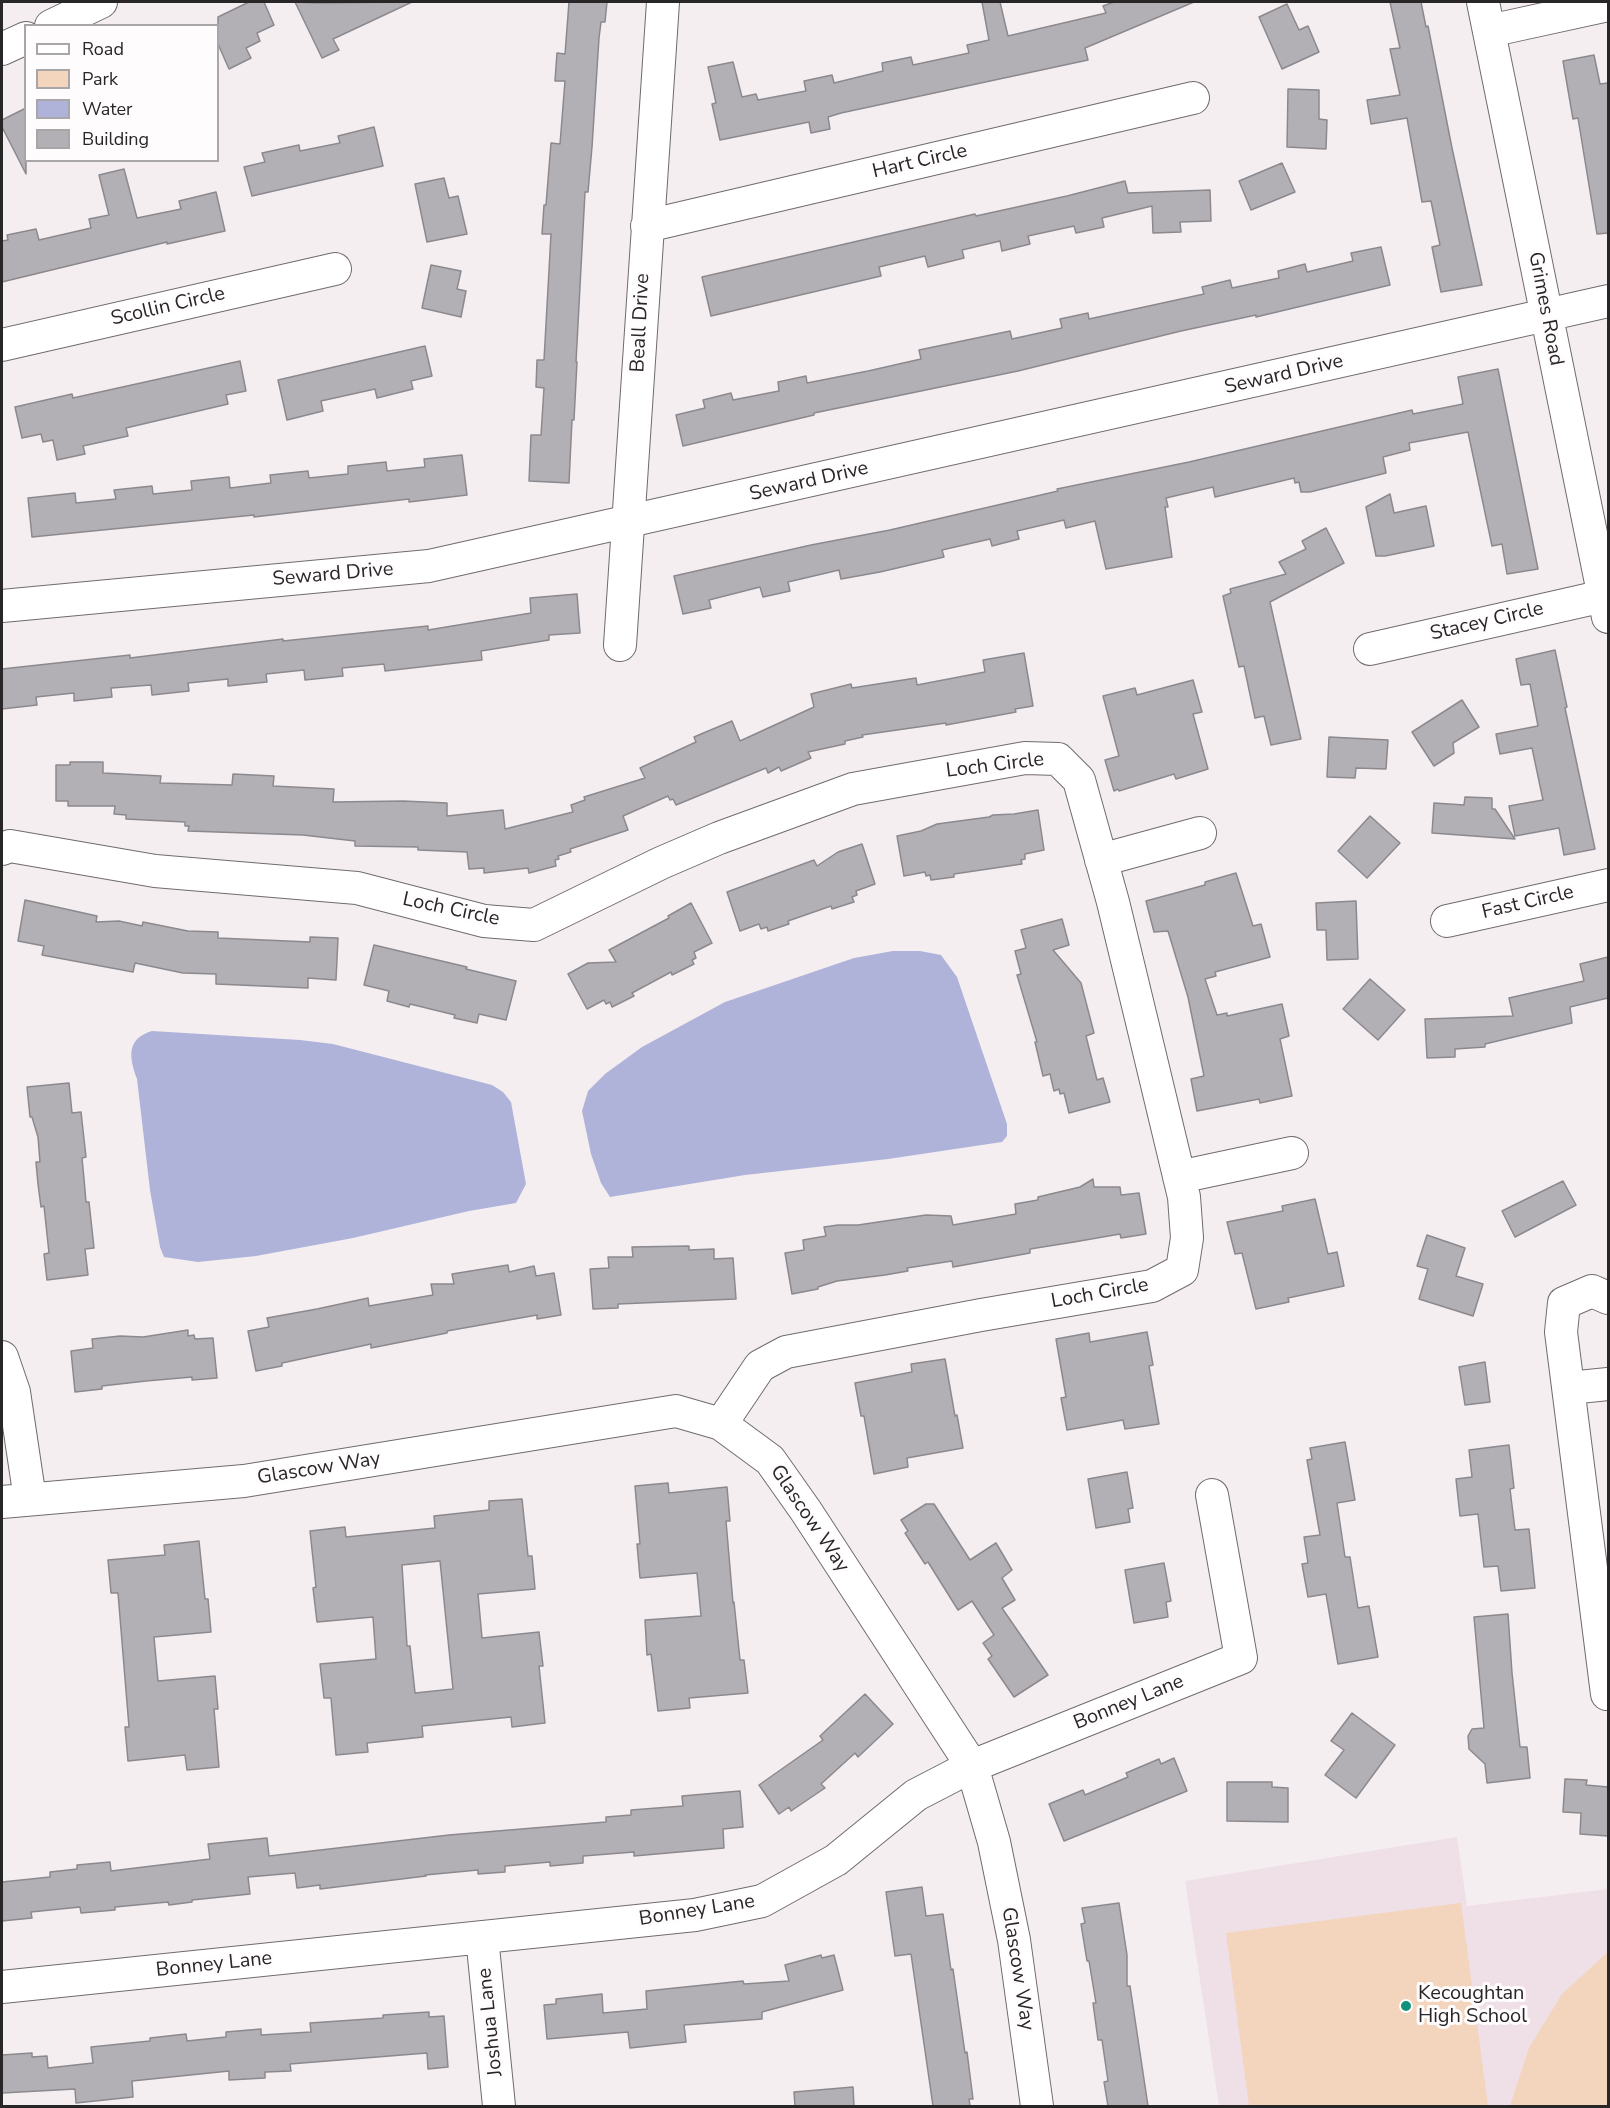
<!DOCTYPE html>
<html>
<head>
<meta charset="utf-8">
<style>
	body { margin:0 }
	#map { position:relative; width:1610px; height:2108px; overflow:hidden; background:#f4eef0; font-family:"Nunito Sans",sans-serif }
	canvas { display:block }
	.frame { position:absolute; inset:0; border:3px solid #292627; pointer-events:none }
	.legend { position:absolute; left:24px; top:24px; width:195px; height:138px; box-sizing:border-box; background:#fffcfd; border:2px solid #a9a6a7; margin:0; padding:8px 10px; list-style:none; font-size:18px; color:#292627 }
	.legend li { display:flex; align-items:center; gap:12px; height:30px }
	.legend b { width:30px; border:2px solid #a9a6a7 }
</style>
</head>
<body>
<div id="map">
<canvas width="1610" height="2108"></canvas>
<div class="frame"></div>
<ul class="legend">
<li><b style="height:8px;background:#fff"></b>Road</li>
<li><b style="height:16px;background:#f3d4bc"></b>Park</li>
<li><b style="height:16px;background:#afb3d9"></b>Water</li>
<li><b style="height:16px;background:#b3b0b5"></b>Building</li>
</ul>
</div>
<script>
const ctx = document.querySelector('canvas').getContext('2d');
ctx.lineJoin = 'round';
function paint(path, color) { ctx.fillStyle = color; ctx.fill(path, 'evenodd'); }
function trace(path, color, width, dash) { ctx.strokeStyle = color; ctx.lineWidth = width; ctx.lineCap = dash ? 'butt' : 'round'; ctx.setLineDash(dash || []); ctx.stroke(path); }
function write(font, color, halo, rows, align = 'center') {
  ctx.font = font + ' "Nunito Sans",sans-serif'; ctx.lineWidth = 6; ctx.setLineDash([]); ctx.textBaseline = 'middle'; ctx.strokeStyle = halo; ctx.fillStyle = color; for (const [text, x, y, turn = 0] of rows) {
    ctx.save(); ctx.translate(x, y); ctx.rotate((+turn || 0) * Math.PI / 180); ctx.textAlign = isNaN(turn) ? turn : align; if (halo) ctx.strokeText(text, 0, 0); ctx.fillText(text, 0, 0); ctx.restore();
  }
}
paint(new Path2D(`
	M1457 1837 1467 1906 1608 1889V2106H1219L1185 1881Z`), '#efe0e7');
paint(new Path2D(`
	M1461 1903 1488 2106H1249L1226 1933Z
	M1608 1952V2106H1510L1529 2048 1562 1994Z`), '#f3d4bc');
paint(new Path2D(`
	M893 951H920L941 955 957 977 1007 1124V1136L1002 1142 888 1159 745 1175 610 1197 601 1183 591 1154 582 1111 588 1091 605 1074 642 1047 725 1002 854 958Z
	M152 1031 300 1040 333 1044 492 1085 503 1092 511 1102 526 1184 516 1203 469 1211 353 1238 256 1256 198 1262 164 1257 160 1247 150 1190 137 1079C129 1057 126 1039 152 1031Z`), '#afb3d9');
const building = new Path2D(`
	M249 2H264L274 25 257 33 260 41 246 48 251 58 229 69 218 44V17Z
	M295 2 315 3 412 2 333 39 339 50 322 58Z
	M569 2H607L605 22H601L599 38 592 147 588 192H585L576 362H577L574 420H572L569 483 529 481 531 435H541L544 388 536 387 537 360H544L551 234H542L544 205H546L551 143 560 144 565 81H555L557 53 565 54Z
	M982 2H1000L1008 36 1106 13 1103 6 1114 2H1194L1085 48 1088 60 841 113 828 117 830 129 811 133 809 122 720 140 712 104 716 103 708 67 733 62 742 97 756 94 758 100 806 91 804 81 832 75 834 83 883 71 882 63 911 57 913 65 969 53 967 45 989 40Z
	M1390 2H1421L1426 27 1428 26 1452 148 1482 285 1441 292 1432 247 1440 245 1431 201 1422 202 1407 118 1371 124 1367 100 1400 95 1390 49 1400 48Z
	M1287 4 1299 30 1308 26 1319 52 1282 69 1259 17Z
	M1594 55 1600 84 1608 83V233L1597 234 1578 118 1573 119 1563 61Z
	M1288 89 1319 90V119L1327 120 1326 149 1287 147Z
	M26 108V174L2 127V120Z
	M374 127 383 166 252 196 244 167 265 162 262 153 299 145 300 151 340 143 338 136Z
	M1282 163 1295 192 1251 210 1239 181Z
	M124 169 137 218 181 209 179 201 216 192 225 231 167 244V242L2 282V241L8 240 7 235 36 229 39 240 91 228 89 219 109 215 99 175Z
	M444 178 449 198 458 196 467 234 427 242 415 184Z
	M1125 181 1128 193 1210 190 1211 221 1180 222 1181 232 1153 233 1152 206 1102 218 1104 227 1076 233 1074 226 1028 236 1030 244 1002 251 1000 241 962 250 964 258 928 267 925 256 879 267 881 276 711 316 702 277 975 214 976 216 1067 196Z
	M1381 247 1390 285 1256 317V315L1181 331 1018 371 814 413V415L683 446 676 415 705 408 703 400 731 393 733 400 779 391 778 382 806 376 807 383 868 371 921 359 919 350 1010 331 1012 339 1062 328 1060 319 1088 313 1089 319 1204 294 1202 287 1230 280 1232 288 1279 278 1278 271 1305 264 1307 272 1353 261 1351 253Z
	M431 265 461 271 457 289 466 291 461 317 422 308Z
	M425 346 432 376 411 381 413 389 377 398 375 389 321 401 323 411 287 420 278 380Z
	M240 361 246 391 226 395 228 404 126 428 128 436 83 446 85 454 57 460 53 440 43 442 41 434 22 438 15 407 72 394 73 398Z
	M1498 369 1538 569 1507 574 1502 544 1492 546 1468 432 1409 443 1410 450 1383 457 1386 473 1310 492H1301L1299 482 1295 483 1294 478 1215 497 1213 487 1166 498 1168 507H1165L1172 557 1106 569 1095 521 1066 528 1064 520 1017 531 1019 539 992 546 990 539 942 550 944 557 880 572 841 579 839 570 788 582 790 591 763 597 760 587 709 600 711 608 683 614 674 576 811 545 890 530 1058 491 1057 489 1189 462 1412 410 1413 414 1463 404 1458 377Z
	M462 455 467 495 409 502V499L254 517V515L32 537 28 498 75 493 76 503 116 499 114 490 152 486 153 494 192 490 191 481 229 477 230 488 271 483 270 475 308 471 309 478 348 474V466L386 462 387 471 425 467 424 459Z
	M1390 494 1394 513 1426 506 1434 546 1385 556H1376L1366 507Z
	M1326 528 1344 563 1270 602 1301 739 1271 745 1264 716 1255 718 1244 666 1239 667 1223 596 1231 593 1230 589 1286 574 1279 562 1306 549 1302 541Z
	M577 594 580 633 549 635V640L481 651 482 660 385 671 384 664 342 668 343 676 305 680 304 670 266 674 267 682 228 686V679L188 683 189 691 152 695 151 685 111 688 112 697 74 701V693L36 697 37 705 2 709V669L130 655V658L283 639V641L428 626V630L531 613 530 598Z
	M1555 650 1567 707 1565 708 1595 849 1564 855 1559 828 1515 836 1509 806 1543 800 1532 748 1500 754 1496 734 1538 726 1530 684 1521 685 1516 659Z
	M1024 653 1033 706 1015 709 1016 712 946 725V723L862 735 863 737 845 741V744L808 752 811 758 781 771 779 767 768 773 766 768 676 805 673 799 670 800 668 796 623 816 628 830 570 849 571 852 558 856 559 859 555 860 556 866 529 873 528 868 484 873V868L469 869 467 852 418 850V847L355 846V841L303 835 188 831 189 826H185V822L126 819V815L114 814 115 806H68V801H56V765H70V762H103V773L161 776 160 783 232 785 233 774 274 776 273 786 334 789 333 802 403 801 447 803V816L503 810 505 829 573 812 571 805 585 800 584 797 645 778 640 768 696 742 694 737 732 721 740 741 814 707 811 694 851 684 852 688 916 678 917 685 985 672 983 660Z
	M1193 680 1202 712 1193 714 1208 769 1176 779 1174 774 1119 791 1118 789 1114 791 1105 760 1119 756 1103 696 1135 688 1137 695Z
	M1462 700 1479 727 1453 743 1454 753 1434 766 1412 732Z
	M1329 737 1388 740 1386 769 1356 768 1355 778 1327 777Z
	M1465 797 1492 798V809H1495L1515 839 1432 833 1434 803 1464 805Z
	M1038 810 1044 850 1025 854V859L1021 860 1022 864 954 874V877L931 880 930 875 926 876 925 872 904 876 897 836 921 831 937 824 989 817 993 815 1014 814Z
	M1370 816 1400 843 1367 878 1338 851Z
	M862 844 875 884 856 891 857 895 852 897 854 902 832 909 831 906 788 921 789 924 768 931 767 927 761 929 759 924 740 931 727 892 814 860 817 866 838 852Z
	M1236 873 1253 926 1261 924 1270 957 1215 972 1216 976 1205 979 1217 1015 1227 1013V1016L1282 1004 1289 1036 1280 1039 1292 1096 1260 1103 1259 1099 1197 1111 1191 1079 1204 1076 1188 997 1168 931 1154 932 1146 901 1205 885V882Z
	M25 900 97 916 96 922 119 921 142 926 143 922 188 931 218 932V938L310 942V937L338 938 336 980 308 978V988L216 984V974L183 973 135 963 133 972 42 955 44 946 18 941Z
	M1356 901 1358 959 1327 960 1326 930H1317L1316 903Z
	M691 903 712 943 694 952 696 958 692 960 694 964 672 975 671 972 632 993 634 996 612 1007 610 1002 606 1004 604 1000 587 1009 568 974 588 963 616 962 609 950 669 918 668 916Z
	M1062 919 1069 945 1053 950 1081 983 1094 1033 1086 1036 1097 1080 1103 1078 1110 1102 1069 1113 1064 1093 1060 1094 1059 1089 1054 1091 1050 1074 1043 1076 1035 1042H1037L1017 975 1021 974 1015 951 1026 948 1021 930Z
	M374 945 467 967 466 969 516 981 506 1020 479 1014 477 1023 454 1018 455 1015 410 1004 409 1007 387 1001 389 991 364 985Z
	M1608 957V998L1570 1007 1572 1023 1485 1044V1047L1455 1049V1057L1427 1058 1425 1019 1513 1016 1509 998 1584 981 1580 964Z
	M1370 979 1405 1010 1378 1040 1343 1009Z
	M69 1083 72 1113 81 1112 86 1157 82 1158 84 1179 86 1202H89L94 1248 85 1249 88 1275 47 1280 44 1254 49 1253 44 1206 41 1207 38 1184 36 1162H40L38 1137 32 1117H30L27 1087Z
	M1093 1179 1094 1187H1120L1121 1195 1139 1193 1146 1234 1121 1238 1120 1234 1074 1242 1030 1249V1253L953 1267 952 1261 907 1268 908 1271 885 1275 837 1281 818 1287V1289L792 1294 785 1253 804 1250 803 1240 826 1236 824 1227 838 1225H858L926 1215 951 1216 953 1225 1016 1214 1015 1204 1038 1200V1197L1080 1187Z
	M1563 1181 1576 1205 1515 1237 1502 1211Z
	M1315 1199 1328 1254 1337 1252 1344 1286 1288 1298 1289 1302 1256 1309 1242 1253 1235 1254 1227 1222 1283 1211 1282 1206Z
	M1427 1235 1465 1248 1456 1276 1483 1284 1473 1316 1419 1299 1428 1269 1417 1266Z
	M689 1246V1250L714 1249V1259L733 1258 736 1299 618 1304V1308L593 1309 590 1269 609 1268 608 1257H633L632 1247Z
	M508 1265 509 1272 534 1266 536 1276 554 1273 561 1315 537 1319V1315L447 1331V1333L371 1348V1344L282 1363V1366L256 1371 248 1331 269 1327 267 1318 317 1309 368 1298 369 1306 433 1295 431 1284H454L452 1274Z
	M188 1330V1336L194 1335 195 1339 213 1338 217 1378 192 1380V1377L146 1381 102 1386V1389L75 1392 71 1351 93 1348 92 1339 120 1336 143 1337Z
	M1147 1332 1153 1365 1149 1366 1159 1424 1125 1429 1123 1420 1067 1430 1061 1398 1066 1397 1056 1339 1089 1333 1090 1342Z
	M945 1359 955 1416 957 1415 963 1448 907 1458 908 1467 874 1474 864 1416H861L855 1383 912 1372 911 1364Z
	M1485 1362 1490 1402 1465 1405 1459 1367Z
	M1345 1442 1355 1500 1337 1503 1345 1557H1350L1358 1608 1369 1606 1378 1657 1338 1664 1326 1594 1308 1597 1302 1564 1308 1563 1304 1537 1320 1535 1307 1460 1312 1459 1310 1448Z
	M1509 1445 1514 1488 1510 1489 1515 1530 1529 1529 1535 1588 1501 1591 1498 1566 1484 1567 1478 1514 1460 1516 1456 1479 1472 1477 1469 1450Z
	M1127 1472 1133 1508 1128 1509 1130 1522 1096 1528 1088 1479Z
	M668 1483 669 1493 727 1487 730 1521H726L733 1603 734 1602 740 1660H744L748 1693 689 1698 690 1708 658 1711 651 1654 647 1655 645 1620 701 1616 697 1573 640 1578 637 1544H640L635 1486Z
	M522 1499 528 1556H532L535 1589 478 1594 482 1638 539 1632 543 1666H539L545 1723 512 1727 511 1717 422 1726 423 1737 367 1743 368 1752 336 1755 331 1698H324L320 1664 376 1659 373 1617 317 1622 313 1588 316 1587 310 1531 345 1527 346 1537 435 1528 434 1516 489 1510V1501ZM440 1561 453 1689 415 1693 410 1646H407L402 1565Z
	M926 1504H934L970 1560 996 1543 1012 1570 1002 1578 1015 1600 1002 1608 1048 1675 1014 1697 988 1659 992 1656 983 1643 994 1635 972 1601 958 1610 928 1562 925 1564 905 1533 908 1531 901 1520Z
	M199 1541 205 1599H208L211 1632 154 1637 158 1681 215 1676 218 1709H214L219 1767 187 1770 185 1755 128 1761 125 1727H129L118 1593H111L108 1560 165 1555 164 1545Z
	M1164 1563 1171 1601 1166 1602 1168 1617 1134 1623 1125 1570Z
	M1508 1614 1512 1673 1520 1747H1527L1530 1778 1487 1783 1485 1764 1469 1749 1468 1736 1472 1729 1484 1728 1474 1617Z
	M865 1694 893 1724 858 1757 855 1753 821 1784 825 1788 791 1811 789 1807 779 1814 759 1785 823 1740 820 1736Z
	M1352 1713 1395 1745 1356 1798 1325 1775 1344 1750 1331 1741Z
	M1174 1758 1187 1791 1064 1841 1049 1804 1083 1790 1085 1795 1128 1777 1126 1773 1159 1759 1161 1764Z
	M1565 1779 1587 1780 1586 1785 1608 1787V1836L1580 1834 1581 1813 1563 1812Z
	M1227 1782H1272V1787L1288 1788V1822L1227 1821Z
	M740 1791 743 1827 723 1829 724 1848 634 1856V1852L583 1856V1863L550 1866V1862L505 1866V1872L478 1874V1870L425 1875 426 1876 320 1889V1885L297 1888 295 1873 248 1877 250 1894 192 1900V1902L169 1905 168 1902 115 1907V1910L81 1913 80 1907 31 1912 32 1918 2 1921V1882L50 1877V1872L77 1869V1865L110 1862 111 1871 210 1859 208 1844 267 1838 269 1856 449 1835 606 1822V1817L631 1815V1810L683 1806 682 1796Z
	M922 1887 926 1916 943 1914 951 1970 953 1969 965 2053 967 2052 973 2099H969L970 2106H933L911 1954 895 1956 886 1892Z
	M1119 1903 1127 1955V1986H1130L1148 2106H1108L1104 2082 1108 2081 1102 2040H1098L1093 2003H1096L1089 1961H1087L1081 1924 1085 1923 1082 1908Z
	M821 1955 822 1958 834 1955 843 1990 762 2012V2019L684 2025 686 2042 630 2048 628 2032 547 2039 544 2005 556 2004V1999L602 1994 603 2013 647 2009 646 1991 743 1981 744 1984 789 1981 785 1965Z
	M429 2012V2017L444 2016 448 2067 428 2069 427 2053 290 2064 291 2071 265 2072V2078L229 2080V2071L132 2081 133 2097 76 2103 75 2089 2 2093V2055L32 2053V2057L47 2056 48 2068 93 2063 91 2047 150 2041V2038L186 2034 187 2041 226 2037V2032L261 2029V2035L311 2032 310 2023 383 2018V2015Z
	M853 2087 854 2106H795L794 2092Z`);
paint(building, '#b3b0b5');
trace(building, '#8c898e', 1.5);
const minor = new Path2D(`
	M1483 2 1608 617
	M51 26 101 2
	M1489 31 1608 5
	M2 49 26 38
	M647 226 1193 98
	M2 345 335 269
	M2 606 429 566 1608 301
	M620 645 663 2
	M1370 649 1608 595
	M2 849 10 846 155 871 357 888 484 921 534 925 661 863 719 838 853 789 1025 758 1058 759 1079 780 1113 902 1142 1022 1184 1197 1187 1238 1182 1270 1152 1286 981 1315 786 1352 760 1366 721 1424
	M1101 860 1200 833
	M1447 921 1608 885
	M1179 1177 1292 1153
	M2 1357 14 1392 30 1499
	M1569 1388 1608 1384
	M2 1502 244 1481 676 1411 721 1424 770 1460 806 1511 972 1766 994 1842 1014 1940 1037 2106
	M1607 1694 1561 1332 1564 1303 1592 1291 1608 1298
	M482 1937 499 2106
	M2 1987 695 1915 762 1901 836 1860 916 1795 972 1766 1241 1658 1212 1495`);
trace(minor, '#716b6d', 34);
trace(minor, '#fff', 32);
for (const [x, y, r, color] of [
	[1406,2006,6,"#0f927b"]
]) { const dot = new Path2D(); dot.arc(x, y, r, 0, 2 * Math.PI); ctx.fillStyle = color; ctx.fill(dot); trace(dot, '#fffcfd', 2); }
write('20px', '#292627', '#fffcfd', [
	["Hart Circle",920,162,-13],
	["Scollin Circle",168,307,-13],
	["Grimes Road",1545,309,79],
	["Beall Drive",641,323,-87],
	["Seward Drive",1284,375,-13],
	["Seward Drive",809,482,-13],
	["Seward Drive",333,575,-5],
	["Stacey Circle",1487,622,-13],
	["Loch Circle",995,766,-7],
	["Fast Circle",1528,903,-13],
	["Loch Circle",451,910,12],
	["Loch Circle",1100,1294,-10],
	["Glascow Way",319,1469,-9],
	["Glascow Way",809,1519,56],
	["Bonney Lane",1129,1703,-22],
	["Bonney Lane",697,1911,-9],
	["Bonney Lane",214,1965,-6],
	["Glascow Way",1017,1969,81],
	["Joshua Lane",491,2022,-96]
]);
write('20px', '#292627', '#fffcfd', [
	["Kecoughtan",1418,1994],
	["High School",1418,2017]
], 'left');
</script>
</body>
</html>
